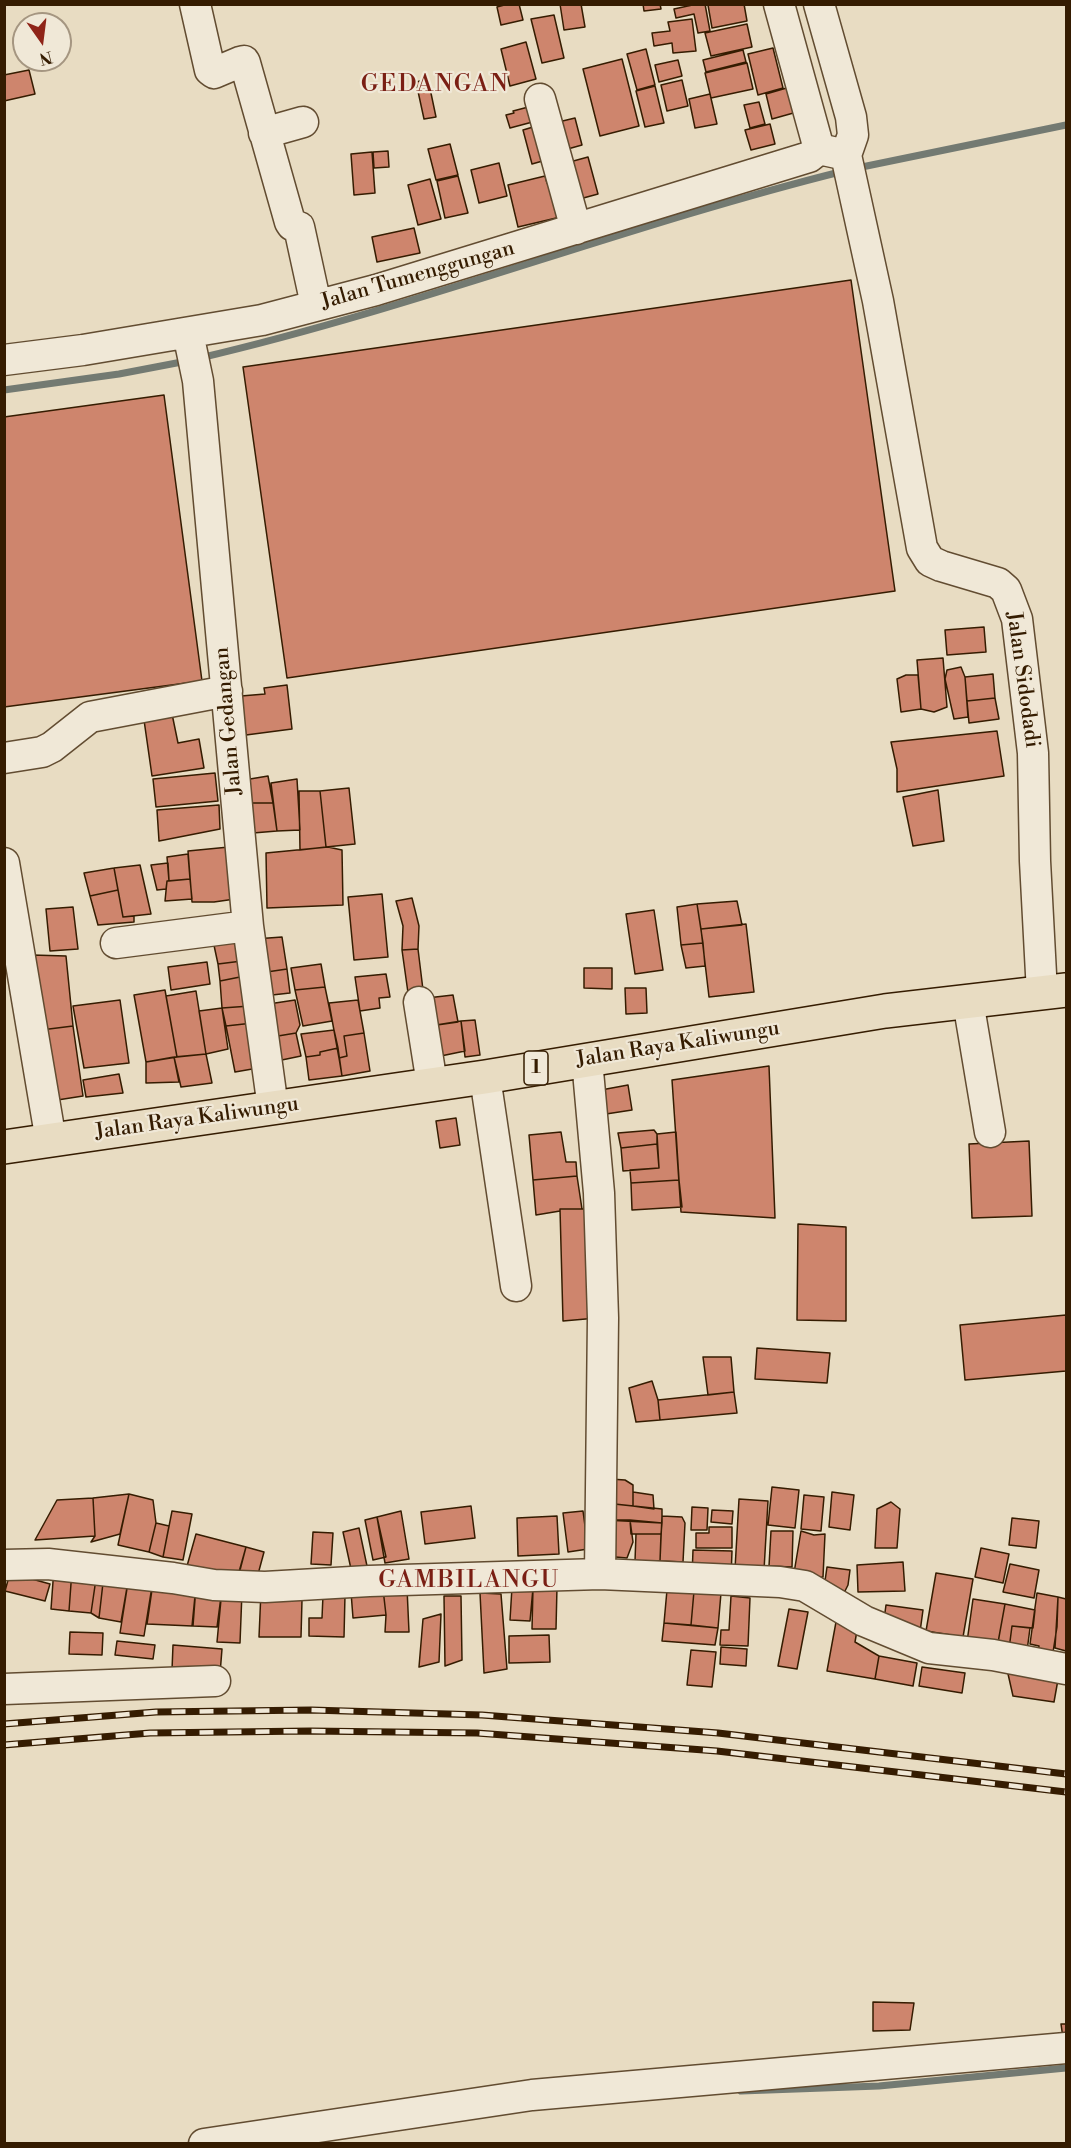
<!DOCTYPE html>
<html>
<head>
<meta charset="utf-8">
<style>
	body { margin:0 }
	#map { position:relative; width:1071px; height:2148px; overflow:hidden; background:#e8dcc2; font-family:"Libre Bodoni",serif }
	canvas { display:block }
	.frame { position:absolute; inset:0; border:6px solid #351c01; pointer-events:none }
	.north { position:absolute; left:12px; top:12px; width:60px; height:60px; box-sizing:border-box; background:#f0e8d7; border:2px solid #a59681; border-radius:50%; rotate:166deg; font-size:16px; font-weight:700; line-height:24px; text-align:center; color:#351c01 }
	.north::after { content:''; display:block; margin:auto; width:21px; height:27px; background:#8f2418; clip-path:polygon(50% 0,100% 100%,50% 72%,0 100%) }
</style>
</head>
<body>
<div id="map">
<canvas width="1071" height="2148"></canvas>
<div class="frame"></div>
<div class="north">N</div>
</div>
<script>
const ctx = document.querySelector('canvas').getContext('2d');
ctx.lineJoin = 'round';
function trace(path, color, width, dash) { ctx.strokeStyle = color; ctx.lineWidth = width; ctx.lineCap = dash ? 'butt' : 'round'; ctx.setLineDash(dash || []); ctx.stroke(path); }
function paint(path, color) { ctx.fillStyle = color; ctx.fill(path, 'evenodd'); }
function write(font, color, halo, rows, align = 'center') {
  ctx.font = font + ' "Libre Bodoni",serif'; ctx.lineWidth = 4.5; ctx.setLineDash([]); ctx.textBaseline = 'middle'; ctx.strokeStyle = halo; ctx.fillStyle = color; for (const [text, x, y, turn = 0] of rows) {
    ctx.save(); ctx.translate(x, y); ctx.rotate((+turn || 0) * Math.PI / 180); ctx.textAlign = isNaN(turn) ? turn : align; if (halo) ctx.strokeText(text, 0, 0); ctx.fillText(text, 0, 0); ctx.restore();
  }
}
trace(new Path2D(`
	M857 168 1066 125
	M200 358C418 307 627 225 844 171
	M4 390 119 374 187 361
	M741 2091 879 2086 1066 2068`), '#737a72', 7);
const building = new Path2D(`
	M508 4H519L523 20 501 25 497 7Z
	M560 4H581L585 27 564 30Z
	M643 4H660L661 9 644 11Z
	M697 4H705L710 31 698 33 694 14 676 18 674 9Z
	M744 4 747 21 712 28 708 5Z
	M554 15 564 58 542 63 531 19Z
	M692 19 696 51 673 53 672 43 654 46 652 33 670 31 668 22Z
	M747 24 752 47 711 56 705 33Z
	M526 42 536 79 510 86 501 49Z
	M773 48 783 88 758 95 748 54Z
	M646 49 655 85 637 90 627 54Z
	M743 50 746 62 706 72 703 60Z
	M622 59 639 126 600 136 583 69Z
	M678 60 682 76 659 82 655 65Z
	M747 63 753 89 711 98 705 73Z
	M29 70 35 94 4 101V75Z
	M428 79 436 117 424 119 416 82Z
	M682 80 688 106 667 111 661 85Z
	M655 86 664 123 645 127 636 91Z
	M790 87 797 112 772 119 766 94Z
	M710 94 717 124 695 128 689 99Z
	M759 102 765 124 750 128 744 105Z
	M536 105 540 120 510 128 506 115 514 113 513 111Z
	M575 118 582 145 557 152 550 124Z
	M543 124 553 158 532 164 523 130Z
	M770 124 775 144 751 150 745 130Z
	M450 144 458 175 436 180 428 149Z
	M388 151 389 167 374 168 373 152Z
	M372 152 375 193 354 195 351 154Z
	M588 157 598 194 576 200 566 163Z
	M499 163 507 196 479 203 471 170Z
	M458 176 468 213 445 218 437 181Z
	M545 176 547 183 560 180 569 215 518 227 508 185Z
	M430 179 441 219 418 225 408 185Z
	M414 228 420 253 377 262 372 237Z
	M851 280 895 591 287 678 243 367Z
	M164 395 202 681 4 707V417Z
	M984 627 986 652 947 655 945 630Z
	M943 658 947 707 934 712 921 709 917 660Z
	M961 667 965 677 968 717 954 719 945 679 947 670Z
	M993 674 995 698 967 701 965 677Z
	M906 675H918L921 709 901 712 897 679Z
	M287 685 292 729 246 735 241 696 265 694 264 688Z
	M995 698 999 719 969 723 967 701Z
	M171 709 178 743 199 739 204 768 152 776 143 713Z
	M997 731 1004 776 897 792V769L891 742Z
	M215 773 218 801 156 807 153 779Z
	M268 776 273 803H249L244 780Z
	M297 779 300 830 277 831 271 783Z
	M349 788 355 844 326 847 320 791Z
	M938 790 944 841 913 846 903 797Z
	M299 791H320L326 847 300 850Z
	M249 803H273L277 831 253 833Z
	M219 805 220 829 159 841 157 810Z
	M229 847 235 899 214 902H192L188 851Z
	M328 847 342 850 343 905 267 908 266 853Z
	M188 854 190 879 169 881 167 857Z
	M168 863 169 881H167L166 889 157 890 151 865Z
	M140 865 151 914 123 917 114 868Z
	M114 868 118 890 90 896 84 873Z
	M190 879 192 899 165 901 167 881Z
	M118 890 123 917 134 916V922L98 925 90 896Z
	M382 894 388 957 354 960 348 897Z
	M412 898 419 926 418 949 402 950 403 926 396 901Z
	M737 901 742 925 701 929 697 904Z
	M697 904 703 943 681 945 677 907Z
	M73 907 78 949 50 951 46 909Z
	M654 910 663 970 635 974 626 914Z
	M746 924 754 992 709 997 701 929Z
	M240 932 242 961 218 964 212 936Z
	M282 937 287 969 260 973 255 939Z
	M703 943 705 966 686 968 681 945Z
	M418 949 424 998 409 1000 402 950Z
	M32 955 66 956 73 1026 41 1030Z
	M242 961 245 976 220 981 218 964Z
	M207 962 210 984 171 990 168 967Z
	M321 964 325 987 295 990 291 968Z
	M584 968H612V989L584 988Z
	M287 969 290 993 263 996 260 973Z
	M386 974 390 997 379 998 380 1008 360 1011 355 977Z
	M245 976 250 1006 222 1008 220 981Z
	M325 987 332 1021 303 1026 295 990Z
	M625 988H646L647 1013 626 1014Z
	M165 990 177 1057 146 1062 134 995Z
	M196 991 206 1054 177 1057 166 996Z
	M453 995 458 1022 430 1026 427 998Z
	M120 1000 129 1063 84 1068 73 1006Z
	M295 1000 300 1025 296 1033 272 1037 262 1005Z
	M358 1000 364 1033 344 1036 347 1056 339 1058 329 1003Z
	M250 1006 253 1023 226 1026 222 1008Z
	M222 1008 228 1049 206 1054 199 1011Z
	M475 1020 480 1055 465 1057 461 1021Z
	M461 1021 465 1051 436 1057 430 1026Z
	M253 1023 258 1068 235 1072 226 1026Z
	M73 1026 83 1096 51 1101 41 1030Z
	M334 1030 338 1048 320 1052V1055L306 1057 301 1034Z
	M296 1033 301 1056 277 1061 272 1037Z
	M364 1033 370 1071 342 1076 339 1058 347 1056 344 1036Z
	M338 1048 342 1076 309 1080 306 1057 320 1055V1052Z
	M206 1054 212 1083 181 1087 174 1057Z
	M174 1057 179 1082 146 1083V1062Z
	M769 1066 775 1218 681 1212 672 1080Z
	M119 1074 123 1093 86 1097 83 1080Z
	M628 1085 632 1110 606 1114 601 1090Z
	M456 1118 460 1145 440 1148 436 1121Z
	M654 1130 657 1134V1144L621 1148 618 1133Z
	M561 1132 566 1162H576L577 1176 533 1180 529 1135Z
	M676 1132 679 1180 631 1183 630 1170 659 1168 657 1134Z
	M1029 1141 1032 1216 972 1218 969 1144Z
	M657 1144 659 1168 623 1171 621 1148Z
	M577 1176 582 1209H560V1211L536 1215 533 1180Z
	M679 1180 682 1207 632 1210 631 1183Z
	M560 1209H594L597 1318 563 1321Z
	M798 1224 846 1227V1321L797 1320Z
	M1066 1315V1371L965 1380 960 1325Z
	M757 1348 830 1353 827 1383 755 1379Z
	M703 1357H731L734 1392 708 1395Z
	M652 1381 658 1400 660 1420 636 1422 629 1388Z
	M734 1392 737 1413 660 1420 658 1400Z
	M610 1479 625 1480 633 1485V1506L605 1503Z
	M772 1487 799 1490 795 1528 768 1525Z
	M633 1492 653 1495 654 1509 633 1506Z
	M832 1492 854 1495 850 1530 829 1527Z
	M129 1494 153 1500 156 1523 149 1552 118 1545Z
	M129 1494 120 1534 91 1542 95 1536 93 1498Z
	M804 1495 824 1497 821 1531 801 1529Z
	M93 1498 95 1536 35 1540 57 1500Z
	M739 1499 768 1501 764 1570 735 1569Z
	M891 1502 900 1509 897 1548H875L877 1509Z
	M605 1503 662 1509V1523L605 1520Z
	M471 1506 475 1538 425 1544 421 1512Z
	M692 1507 708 1508 707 1530H691Z
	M712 1510 733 1511 732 1524 711 1522Z
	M172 1511 192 1514 183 1560 163 1557Z
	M401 1511 409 1559 385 1563 377 1517Z
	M583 1511 588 1549 568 1552 563 1513Z
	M557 1516 559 1554 518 1556 517 1518Z
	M662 1516 682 1517 685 1523 683 1562 660 1561Z
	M377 1517 386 1557 373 1560 365 1520Z
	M1012 1518 1039 1521 1036 1548 1009 1545Z
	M605 1520H630L633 1542 627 1558 604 1556Z
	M630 1520 662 1523 661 1534H631Z
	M156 1523 169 1526 163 1557 149 1552Z
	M709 1527H732V1548H696V1533H709Z
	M359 1528 367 1566 351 1569 343 1532Z
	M771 1531H793L792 1567 769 1566Z
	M801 1531 814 1535 825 1534 823 1577 807 1578 794 1573Z
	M313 1532 333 1533 331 1565 311 1564Z
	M196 1534 246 1547 237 1579 187 1566Z
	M636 1534H661L660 1561H635Z
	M246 1547 264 1552 257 1578 239 1574Z
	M981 1548 1009 1554 1003 1583 975 1577Z
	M693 1550 732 1551 731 1578 692 1577Z
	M903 1562 905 1591 858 1592 857 1565Z
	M1010 1564 1039 1570 1034 1598 1003 1592Z
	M827 1567 850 1570 848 1585 845 1591 824 1588Z
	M54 1568 72 1570 69 1611 51 1609Z
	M72 1570 97 1572 91 1613 69 1611Z
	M97 1572 104 1574 99 1618 91 1613Z
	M10 1573 50 1584 45 1601 5 1591Z
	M936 1573 973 1579 963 1637 926 1631Z
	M104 1574 129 1576 121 1622 99 1618Z
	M129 1576 153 1580 144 1636 120 1633Z
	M153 1583 196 1586 192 1626 147 1624Z
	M196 1586 222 1589 217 1627 193 1626Z
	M512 1587 533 1588 530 1621 510 1620Z
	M557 1587 556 1629H532L533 1588Z
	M407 1588 409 1632H385L386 1615 383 1589Z
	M222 1589 242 1592 240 1643 217 1642Z
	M383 1589 386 1615 353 1618 351 1592Z
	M667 1590 694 1591 691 1625 664 1623Z
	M261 1591 302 1600 301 1637H259Z
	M694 1591 721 1593 718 1628 691 1625Z
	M480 1593 501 1594 507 1669 484 1673Z
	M1037 1593 1058 1597 1057 1627 1053 1652 1038 1651 1039 1646 1030 1644Z
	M323 1595H345L344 1637 309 1636V1618H322Z
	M444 1596H461L462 1660 445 1666Z
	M731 1596 750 1598 748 1646 720 1645 721 1630H729Z
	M1058 1597 1066 1599V1651L1055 1648Z
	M973 1599 1005 1604 997 1648 967 1642Z
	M1005 1604 1035 1610 1033 1628 1012 1626 1009 1649 997 1648Z
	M886 1605 923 1610 920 1632 883 1627Z
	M789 1609 808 1612 797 1669 778 1666Z
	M441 1614 439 1662 419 1667 423 1619Z
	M836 1622 858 1625 855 1642 879 1656 875 1679 827 1671Z
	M664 1623 718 1628 715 1645 662 1641Z
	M1012 1626 1030 1628 1027 1651 1009 1649Z
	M70 1632 103 1633 102 1655 69 1654Z
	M549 1635 550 1662 509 1663V1636Z
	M117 1641 155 1645 153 1659 115 1655Z
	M173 1645 222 1649 220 1674 172 1670Z
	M721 1647 747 1649 746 1666 720 1664Z
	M691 1650 716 1652 712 1687 687 1685Z
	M879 1656 917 1663 913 1686 875 1679Z
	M1006 1665 1059 1674 1054 1702 1013 1696Z
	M922 1667 965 1673 962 1693 919 1686Z
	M873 2002 914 2003 910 2030 873 2031Z
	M1061 2024H1066V2045H1064Z`);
paint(building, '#ce856d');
trace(building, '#351c01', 1.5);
const minor = new Path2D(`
	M195 4 210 70 214 73 240 62 244 61 245 63 290 222 292 225 299 227 316 305
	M779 4 819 149
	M819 4 851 117 853 135 846 155
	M540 99 576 229
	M264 133 303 122
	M819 149 846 155 878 301 922 548 930 561 941 566 998 583 1006 590 1017 619 1033 753 1035 861 1042 993
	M188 333 198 381 248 926 273 1108
	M4 360 83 350 262 320 376 290 809 157 819 149
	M4 758 42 752 52 747 90 717 227 691
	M4 863 51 1141
	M116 943 248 926
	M968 1001 990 1132
	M419 1002 432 1084
	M587 1060 599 1193 603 1318 600 1574
	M485 1077 516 1286
	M4 1565 48 1564 173 1578 214 1585 265 1587 369 1581 600 1574 780 1582 805 1586 864 1621 929 1648 993 1655 1066 1669
	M4 1689 215 1681
	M204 2144 532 2095 1066 2048`);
const major = new Path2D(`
	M4 1147 485 1077 885 1011 1066 990`);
trace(minor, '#624c31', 33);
trace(major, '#351c01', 36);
trace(minor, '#f0e8d7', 30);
trace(major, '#e8dcc2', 33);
const rail = new Path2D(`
	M4 1724 156 1712 311 1710 482 1715 718 1733 1066 1774
	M4 1745 150 1733 310 1731 477 1733 717 1751 1066 1792`);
trace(rail, '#351c01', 7);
trace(rail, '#f0e8d7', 4.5, [14]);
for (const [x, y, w] of [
	[536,1068,24]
]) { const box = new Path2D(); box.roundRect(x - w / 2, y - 17, w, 34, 4.5); ctx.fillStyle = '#f0e8d7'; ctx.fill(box); trace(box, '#351c01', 1.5); }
write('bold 20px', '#351c01', null, [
	["1",536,1068]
]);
write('21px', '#351c01', '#f0e8d7', [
	["Jalan Tumenggungan",418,276,-16],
	["Jalan Sidodadi",1022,680,82],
	["Jalan Gedangan",229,721,-95],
	["Jalan Raya Kaliwungu",678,1045,-9],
	["Jalan Raya Kaliwungu",197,1119,-8]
]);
ctx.letterSpacing = '1.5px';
write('24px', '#7a1f14', '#f0e8d7', [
	["GEDANGAN",435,85],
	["GAMBILANGU",469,1581]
]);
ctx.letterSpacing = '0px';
</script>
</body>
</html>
